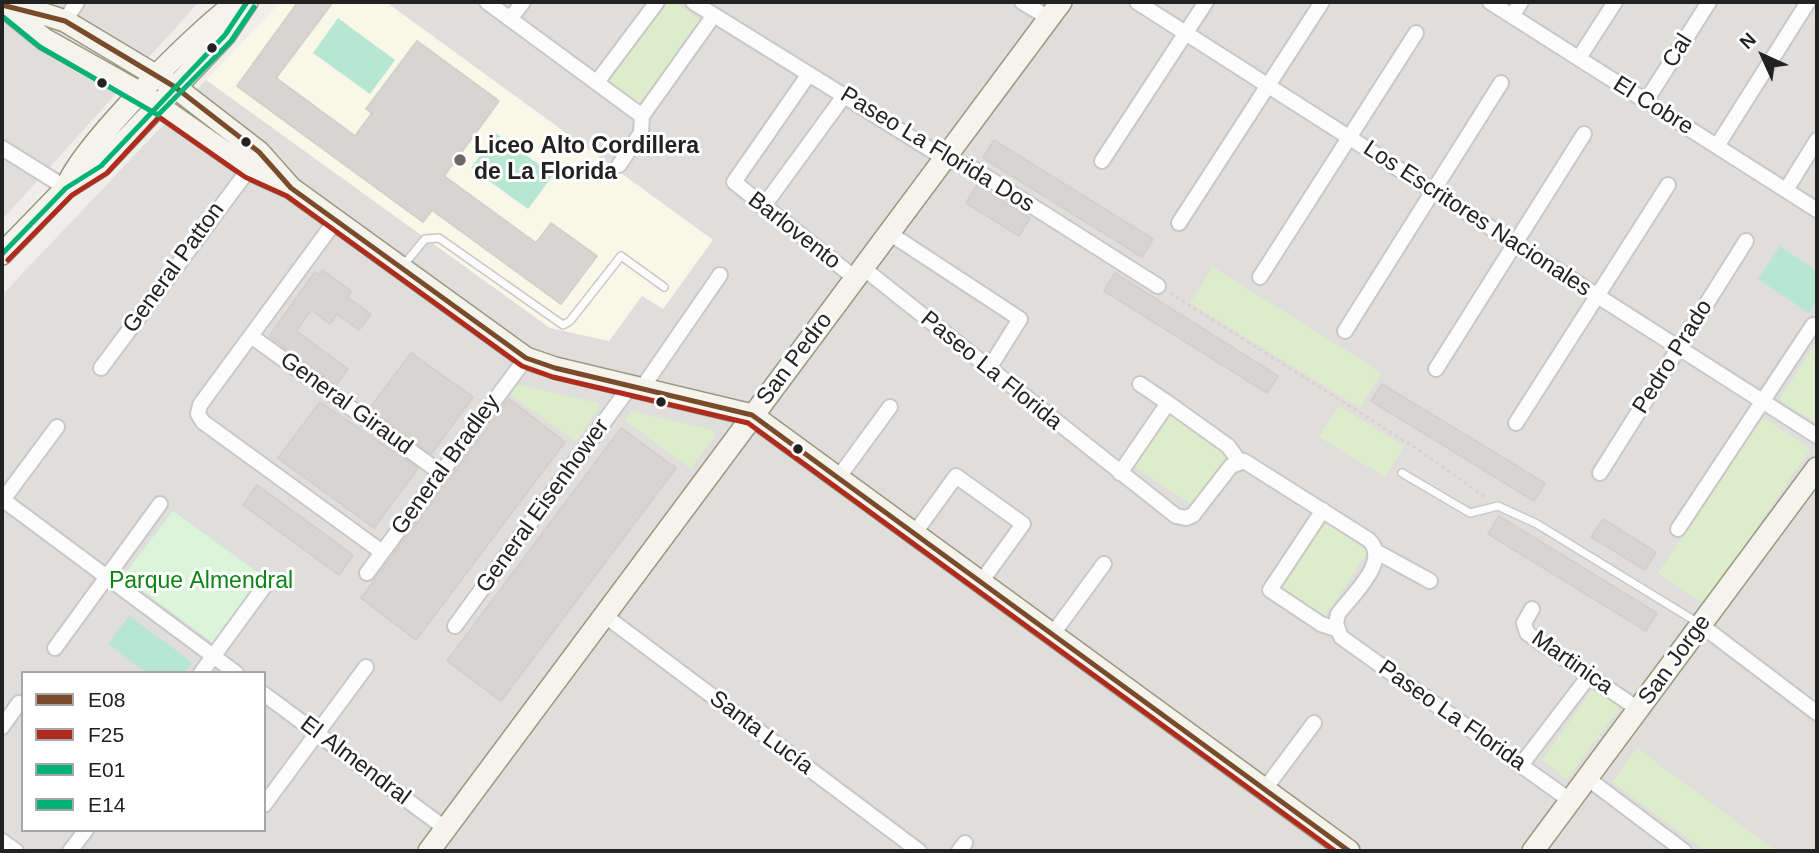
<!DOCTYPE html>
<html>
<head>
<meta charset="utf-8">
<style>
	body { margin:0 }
	#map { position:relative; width:1819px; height:853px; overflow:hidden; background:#f0eeeb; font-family:Arial,sans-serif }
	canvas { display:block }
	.frame { position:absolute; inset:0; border:4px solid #222; pointer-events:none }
	.legend { position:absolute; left:21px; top:671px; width:245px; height:161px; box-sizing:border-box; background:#fff; border:2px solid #a7a7a7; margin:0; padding:9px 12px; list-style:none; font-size:21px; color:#222 }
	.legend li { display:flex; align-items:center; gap:14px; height:35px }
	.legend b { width:35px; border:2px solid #a7a7a7 }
	.north { position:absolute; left:1728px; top:21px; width:70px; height:70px; -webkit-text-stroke:5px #fff; paint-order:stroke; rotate:315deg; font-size:19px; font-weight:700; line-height:28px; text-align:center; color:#222 }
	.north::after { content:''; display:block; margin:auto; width:24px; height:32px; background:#222; clip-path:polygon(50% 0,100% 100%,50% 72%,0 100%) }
</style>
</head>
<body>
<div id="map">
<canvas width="1819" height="853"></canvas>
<div class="frame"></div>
<ul class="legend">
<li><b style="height:9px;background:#7a4b2a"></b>E08</li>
<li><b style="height:9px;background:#af2b1e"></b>F25</li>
<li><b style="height:9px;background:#03b276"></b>E01</li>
<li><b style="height:9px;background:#03b276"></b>E14</li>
</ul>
<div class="north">N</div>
</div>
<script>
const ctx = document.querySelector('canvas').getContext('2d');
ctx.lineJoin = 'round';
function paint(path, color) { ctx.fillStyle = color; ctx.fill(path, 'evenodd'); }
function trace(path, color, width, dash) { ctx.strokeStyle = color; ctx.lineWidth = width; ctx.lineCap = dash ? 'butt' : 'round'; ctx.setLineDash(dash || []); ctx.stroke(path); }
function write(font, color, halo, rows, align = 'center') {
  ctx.font = font + ' Arial,sans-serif'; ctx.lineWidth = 6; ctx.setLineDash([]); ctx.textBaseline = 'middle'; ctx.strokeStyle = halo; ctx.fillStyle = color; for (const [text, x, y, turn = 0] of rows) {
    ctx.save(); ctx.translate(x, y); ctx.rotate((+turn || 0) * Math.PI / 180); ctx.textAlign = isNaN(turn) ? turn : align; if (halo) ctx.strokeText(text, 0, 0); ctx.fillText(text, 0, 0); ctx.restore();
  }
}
paint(new Path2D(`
	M2 2H199L2 220Z
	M280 2H1817V851H2V295ZM23 673H264V830H23Z`), '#dfdedc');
paint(new Path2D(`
	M280 2H386L713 240 663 309 642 296 609 341 550 328 206 80Z`), '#f8f7e8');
paint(new Path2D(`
	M664 2H674L702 22 640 105 606 80Z
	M1213 267 1382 373 1360 408 1190 303Z
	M1817 342V424L1779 399Z
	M515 384 598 403 599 409 576 442 508 393Z
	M1339 406 1404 446 1385 477 1319 437Z
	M631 411 713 430 715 436 691 469 624 420Z
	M1166 413 1231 456 1196 508 1132 465Z
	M1763 417 1810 449 1705 605 1658 573Z
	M1314 515 1368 551 1323 620 1269 584Z
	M1595 686 1622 705 1567 779 1542 760Z
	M1637 748 1776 851H1706L1612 782Z`), '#ddeccb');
paint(new Path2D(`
	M173 511 264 577 213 643 123 576Z`), '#daf5da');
paint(new Path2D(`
	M338 18 395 60 370 94 313 53Z
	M496 133 553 175 528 209 471 168Z
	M1780 246 1817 271V300L1809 313 1758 279Z
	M129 616 192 662 185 673H147L108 644Z`), '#b7e6d2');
const building = new Path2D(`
	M298 2H333L276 78 355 136 372 113 366 109 417 41 499 101 444 176 536 243 551 223 597 256 561 304 432 210 423 222 237 86Z
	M994 140 1153 239 1142 257 983 158Z
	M977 185 1030 218 1019 236 966 203Z
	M322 270 351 291 347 297 371 314 359 330 337 314 330 324 311 310 296 331 348 369 336 385 269 336 315 272 319 275Z
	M1115 273 1278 376 1267 393 1104 291Z
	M411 353 473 397 431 454 369 409Z
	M1382 384 1545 483 1534 501 1371 401Z
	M509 399 565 442 416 640 361 598Z
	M320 402 418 468 374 528 278 458Z
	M621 428 676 468 501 701 447 661Z
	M257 485 353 555 339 575 243 505Z
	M1499 516 1657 613 1646 631 1488 534Z
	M1603 519 1656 552 1645 570 1591 537Z`);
paint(building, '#d7d4d2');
trace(building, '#d3d0cc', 2);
const lane = new Path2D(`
	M402 267 425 239 439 238 563 325 570 321 621 256 664 287
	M1402 473 1470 513 1498 506 1537 524 1700 624`);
const street = new Path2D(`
	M487 2 642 116
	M693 2 944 158 974 169 1158 286
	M1022 2 1049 18
	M1137 2 1817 436
	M1490 2 1817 210
	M1512 16 1521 2
	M510 19 523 2
	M65 21 77 2
	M1579 58 1615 2
	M809 74 734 182 855 278
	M597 82 657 2
	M1646 101 1709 2
	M1717 146 1808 2
	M2 148 66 188
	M1102 161 1206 2
	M619 165 641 133 642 116 714 15
	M1786 190 1817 140
	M763 207 844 96
	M336 220 200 405 198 414 203 422 382 552
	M1179 223 1322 2
	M889 233 1020 319 988 370
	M863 268 1176 516 1186 518 1193 515 1231 466 1244 461 1369 540C1391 561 1351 596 1338 614L1336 624 1341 637 1571 801
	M1260 277 1416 33
	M1345 331 1501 83
	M251 336 441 473
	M101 368 249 169
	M1436 369 1584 134
	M1140 384 1168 403
	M642 388 720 275
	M1516 423 1668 185
	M1120 473 1168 403 1228 446 1239 461
	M1600 473 1746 241
	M838 478 890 407
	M2 499 236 673
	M2 501 57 427
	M1323 510 1270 590 1321 624 1336 629
	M1678 529 1813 325
	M914 534 956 476 1023 524 981 582
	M1377 552 1430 581
	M367 573 526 358
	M1532 609 1524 623 1527 633 1638 709
	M604 615 919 851
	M1701 625 1817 713
	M455 626 631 385
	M1052 635 1104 564
	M55 648 160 504
	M201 673 266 584
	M264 694 446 829
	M2 727 19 703
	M1521 765 1589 676
	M1587 778 1684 851
	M1264 790 1314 723
	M264 805 366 667
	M2 841 16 851
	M70 851 86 830
	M959 851 965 843`);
const secondary = new Path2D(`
	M2 5 44 39 142 94 249 169 289 187
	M6 7 29 9 65 21 175 87 259 152 291 188 526 358 555 368 752 415 1349 851
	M66 188C80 148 200 27 238 2
	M2 254 66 188 101 166 225 35 247 2
	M429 851 1061 2
	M1533 851 1817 468`);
trace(lane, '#c9c8c7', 10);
trace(street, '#c9c8c7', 18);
trace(secondary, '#999a82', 24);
trace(new Path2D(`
	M1170 293 1413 446 1485 497`), '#dccecd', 2.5, [3.5, 3.5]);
trace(lane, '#fdfcfc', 7);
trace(street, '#fdfcfc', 14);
trace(secondary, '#f4f4ed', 21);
trace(new Path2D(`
	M2 5 65 21 175 87 259 152 291 188 526 358 555 368 752 415 1349 851`), '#7a4b2a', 5);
trace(new Path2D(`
	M8 260 72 195 107 173 159 117 245 177 287 196 522 366 553 377 748 423 1335 851`), '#af2b1e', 5);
trace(new Path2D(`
	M2 254 66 188 101 166 225 35 247 2`), '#03b276', 5);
trace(new Path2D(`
	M2 16 40 47 158 115 231 41 254 7`), '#03b276', 5);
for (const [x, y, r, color] of [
	[212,48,6,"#222"],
	[102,83,6,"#222"],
	[246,142,6,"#222"],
	[460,160,7,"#6a6968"],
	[661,402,6,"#222"],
	[798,449,6,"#222"]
]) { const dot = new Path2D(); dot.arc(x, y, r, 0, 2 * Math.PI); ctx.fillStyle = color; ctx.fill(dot); trace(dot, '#fff', 2.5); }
write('23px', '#222', '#fff', [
	["Cal",1678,51,-58],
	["El Cobre",1653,106,32],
	["Paseo La Florida Dos",937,150,31],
	["Los Escritores Nacionales",1477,219,33],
	["Barlovento",794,231,38],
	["General Patton",174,268,-54],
	["Pedro Prado",1673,357,-58],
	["San Pedro",795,359,-53],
	["Paseo La Florida",991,371,39],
	["General Giraud",346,404,36],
	["General Bradley",446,465,-54],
	["General Eisenhower",543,506,-54],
	["San Jorge",1675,660,-54],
	["Martinica",1572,663,35],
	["Paseo La Florida",1452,716,35],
	["Santa Lucía",761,733,37],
	["El Almendral",355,761,37]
]);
write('bold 23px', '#222', '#fff', [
	["Liceo Alto Cordillera",474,147],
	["de La Florida",474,173]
], 'left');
write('23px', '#0c8416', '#fff', [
	["Parque Almendral",201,582]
]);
</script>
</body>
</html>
